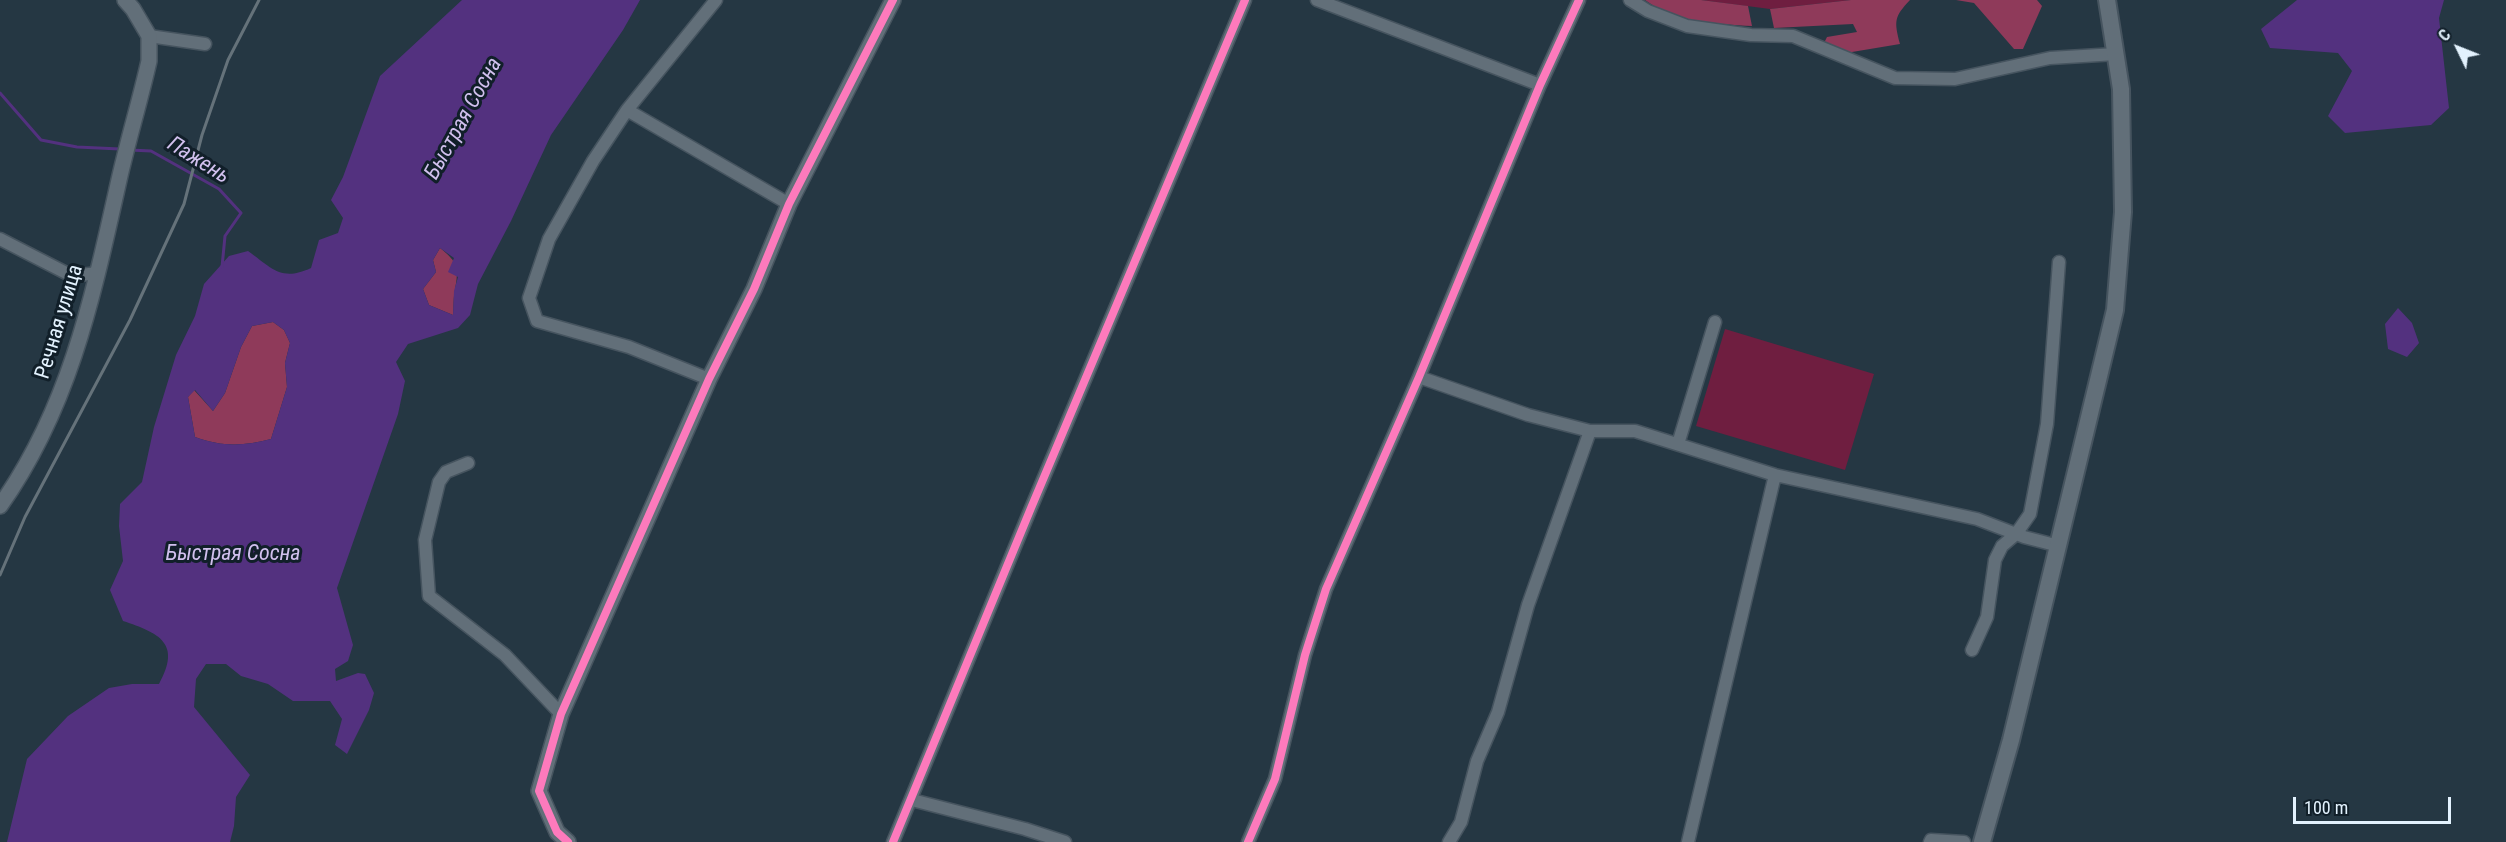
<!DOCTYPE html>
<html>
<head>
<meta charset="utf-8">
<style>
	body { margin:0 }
	#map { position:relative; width:2506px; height:842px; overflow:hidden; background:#253743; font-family:"Roboto Condensed",sans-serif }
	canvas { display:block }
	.north { position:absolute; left:2428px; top:18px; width:60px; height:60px; -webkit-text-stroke:4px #111f29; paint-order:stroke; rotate:313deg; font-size:16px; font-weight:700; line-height:24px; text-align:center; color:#e3f2fe }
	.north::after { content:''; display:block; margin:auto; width:21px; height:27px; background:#e3f2fe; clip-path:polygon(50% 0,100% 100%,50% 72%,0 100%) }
	.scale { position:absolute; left:2293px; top:797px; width:158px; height:27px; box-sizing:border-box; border:3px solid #e3f2fe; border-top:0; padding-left:8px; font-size:18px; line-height:21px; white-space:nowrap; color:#e3f2fe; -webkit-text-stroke:4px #111f29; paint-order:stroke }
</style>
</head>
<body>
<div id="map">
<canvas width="2506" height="842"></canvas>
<div class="north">С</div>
<div class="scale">100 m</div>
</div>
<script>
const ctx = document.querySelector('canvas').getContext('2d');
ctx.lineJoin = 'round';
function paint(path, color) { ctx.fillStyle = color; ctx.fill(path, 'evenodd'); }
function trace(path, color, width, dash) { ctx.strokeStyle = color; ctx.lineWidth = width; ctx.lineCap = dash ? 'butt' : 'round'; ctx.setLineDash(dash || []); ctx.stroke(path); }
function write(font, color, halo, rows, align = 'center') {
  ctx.font = font + ' "Roboto Condensed",sans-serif'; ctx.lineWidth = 6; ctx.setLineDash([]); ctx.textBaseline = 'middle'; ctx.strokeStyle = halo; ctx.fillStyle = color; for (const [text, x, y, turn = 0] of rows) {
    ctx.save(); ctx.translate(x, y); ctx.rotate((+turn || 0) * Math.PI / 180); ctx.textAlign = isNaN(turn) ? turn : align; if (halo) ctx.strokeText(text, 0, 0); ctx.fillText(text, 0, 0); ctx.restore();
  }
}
paint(new Path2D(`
	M1701 0H1851L1770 9Z
	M1725 329 1874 374 1845 470 1696 426Z`), '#6f1e40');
paint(new Path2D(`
	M1645 0H1701L1748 6 1752 26C1716 24 1676 23 1645 0Z
	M1851 0H1910C1894 17 1894 21 1900 44L1846 53 1824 43 1827 37 1857 32 1853 24 1774 28 1770 9Z
	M1956 0H2037L2042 6 2023 49H2014L1974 3Z
	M440 248C458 262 459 268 455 290 453 298 454 307 453 315L429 305 423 289 436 272 433 260Z
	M273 322 284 330 290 343 285 363 287 387 271 439C245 446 221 447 195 437L188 397 194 390 213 411 225 393 241 347 252 326Z`), '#8f3a5a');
paint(new Path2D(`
	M462 0H640L623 30 551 135 511 221 478 284 470 315 458 328 408 344 396 362 405 381 398 414 337 588 353 645 348 661 335 669 336 681 358 673 365 674 374 693 369 710 347 754 335 745 342 719 330 701H293L268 684 241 676 226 664H206L196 679 194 707 250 775 236 797 234 826 230 842H7L27 759 68 716 109 688 132 684H159C182 643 159 633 123 621L110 590 123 561 119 526 120 504 142 482 154 427 176 355 195 316 204 284 229 256 248 251C272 268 281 282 311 268L319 240 338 233 343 218 331 200 343 177 380 76ZM440 248 454 258 448 272 458 277 454 291 453 315 429 305 423 289 436 272 433 260ZM273 322 284 330 290 343 285 363 287 387 271 439C245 446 221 447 195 437L188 397 195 390 213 411 225 393 241 347 252 326Z
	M2297 0H2444L2439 18 2449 108 2431 125 2345 133 2328 116 2352 71 2338 53 2270 48 2261 29Z
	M2398 308 2412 323 2419 343 2407 357 2388 349 2385 324Z`), '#53317f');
trace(new Path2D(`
	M0 93 41 140 77 147 120 149
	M130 150 151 151 219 189 241 213 225 236 222 267`), '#53317f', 3);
const minor = new Path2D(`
	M1317 0 1540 85
	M1630 0 1648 11 1687 26 1751 35 1793 36 1895 78 1955 79 2050 58 2116 54
	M149 36 205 44
	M627 110 789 204
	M0 239 72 276 98 273
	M1419 377 1528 415 1590 431H1635L1775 475 1977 519 2024 537 2059 546
	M709 379 629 347 537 321 529 298 549 239 593 161 627 110 716 0
	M1678 444 1715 322
	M468 463 446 472 439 482 425 540 429 596 505 655 561 714
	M1972 650 1987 617 1995 560 2002 546 2016 534 2030 514 2047 424 2059 262
	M912 800 1025 829 1065 842
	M893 842 1031 508 1245 0
	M1248 842 1275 779 1305 655 1326 589 1419 377 1540 85 1579 0
	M1449 842 1461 822 1477 761 1498 712 1528 605 1590 431
	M1688 842 1775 475
	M1930 842 1931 840 1964 842`);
const tertiary = new Path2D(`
	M0 506C70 407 93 296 119 180 128 140 140 101 149 61V36L133 9 125 0
	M568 842 557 832 539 791 561 714 709 379 754 289 789 204 893 0`);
const secondary = new Path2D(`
	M1982 842 2011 740 2115 310 2123 212 2121 89 2107 0`);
trace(minor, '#46545f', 15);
trace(tertiary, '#46545f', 18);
trace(secondary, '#46545f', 20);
trace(minor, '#626f79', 12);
trace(tertiary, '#626f79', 15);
trace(secondary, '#626f79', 16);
trace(new Path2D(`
	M0 575 25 517 130 320 184 204 202 135 228 60 259 0`), '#65727a', 3);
trace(new Path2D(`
	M568 842 557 832 539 791 561 714 709 379 754 289 789 204 893 0
	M893 842 1031 508 1245 0
	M1248 842 1275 779 1305 655 1326 589 1419 377 1540 85 1579 0`), '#fd7abc', 8);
write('21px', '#e3f2fe', '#111f29', [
	["Речная улица",60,322,-73]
]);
write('italic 22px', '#d1c0ee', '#111f29', [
	["Быстрая Сосна",464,119,-61],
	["Пажень",198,161,32],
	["Быстрая Сосна",233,554]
]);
</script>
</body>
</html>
